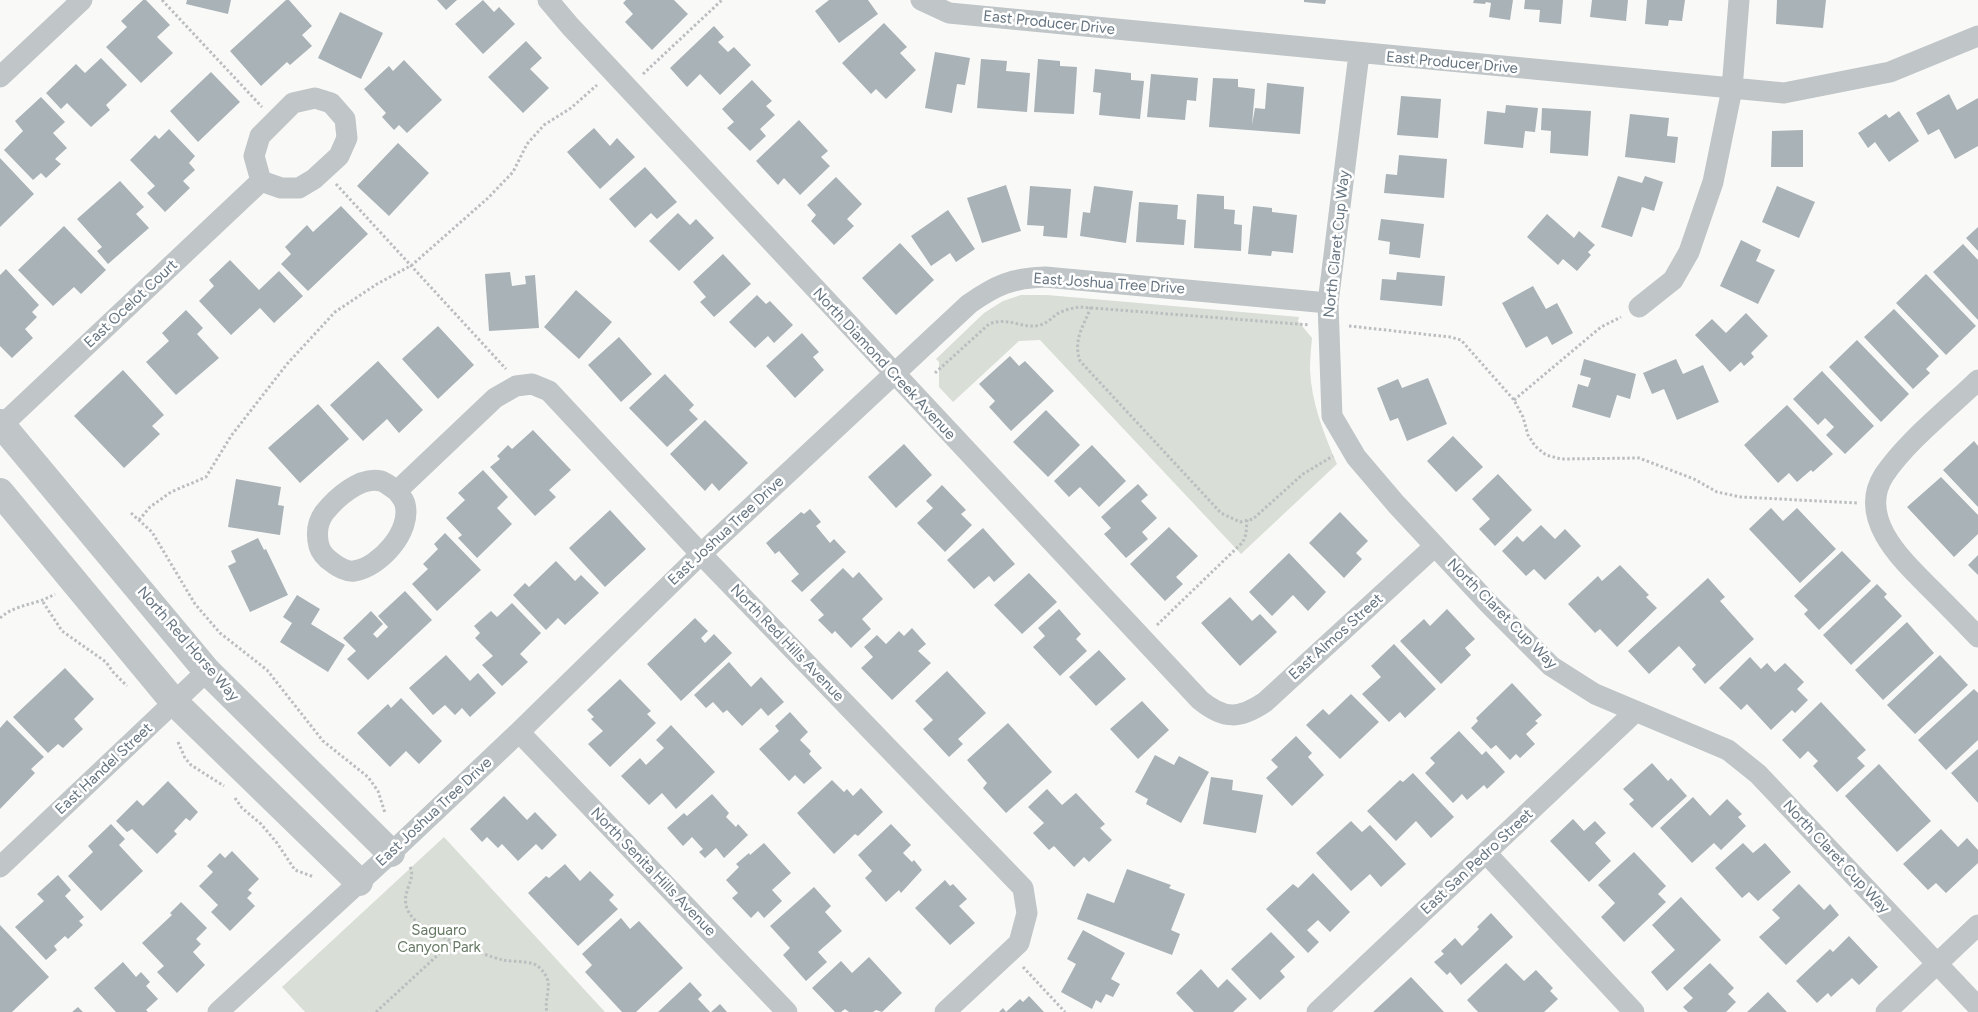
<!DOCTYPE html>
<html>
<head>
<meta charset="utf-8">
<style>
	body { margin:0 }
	canvas { display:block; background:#f9f9f7 }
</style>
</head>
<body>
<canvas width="1978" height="1012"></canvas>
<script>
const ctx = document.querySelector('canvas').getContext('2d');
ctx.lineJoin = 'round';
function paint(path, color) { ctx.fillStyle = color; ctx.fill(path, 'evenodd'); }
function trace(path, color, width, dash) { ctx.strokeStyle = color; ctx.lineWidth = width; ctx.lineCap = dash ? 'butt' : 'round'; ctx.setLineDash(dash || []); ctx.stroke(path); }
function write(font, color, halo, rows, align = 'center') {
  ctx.font = font + ' Figtree,sans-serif'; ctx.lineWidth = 5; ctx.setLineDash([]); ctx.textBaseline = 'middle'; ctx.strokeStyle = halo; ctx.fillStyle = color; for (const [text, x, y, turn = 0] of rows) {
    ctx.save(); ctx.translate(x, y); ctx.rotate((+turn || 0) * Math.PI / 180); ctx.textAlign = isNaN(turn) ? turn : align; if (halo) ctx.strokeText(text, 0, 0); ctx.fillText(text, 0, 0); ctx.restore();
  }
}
paint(new Path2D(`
	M1021 295H1047L1299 317 1298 321 1312 338C1311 348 1310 359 1310 369 1311 402 1324 434 1337 464L1241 554 1040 340 1019 341 953 402 939 387V362L936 359 984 313 1003 301Z
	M444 837 605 1012H305L282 987Z`), '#d9ded6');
paint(new Path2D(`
	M143 0H146L170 25 157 37 173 53 141 83 106 47 127 27 121 21Z
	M187 0H231L228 14 186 4Z
	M286 0H289L312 26 302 35 312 46 290 65 287 62 261 86 230 51Z
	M437 0H457L446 10Z
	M483 0 494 12 499 7 515 24 483 54 455 24Z
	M626 0H674L688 14 652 50 625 22 633 14 623 3Z
	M829 0H868L878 14 839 43 815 11Z
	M1304 0H1326L1325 4 1304 2Z
	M1474 0H1513L1510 20 1489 17 1491 3 1486 2 1485 4 1473 3Z
	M1525 0H1563L1561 24 1539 22 1540 10 1524 9Z
	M1592 0H1628L1626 21 1590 17Z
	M1647 0H1685L1682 21 1669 20 1668 26 1645 24Z
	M1777 0H1826L1823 28 1776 24Z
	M340 12 383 33 361 79 318 58Z
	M884 23 907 47 900 53 916 70 886 99 876 89 871 94 842 63Z
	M714 26 724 37 718 42 728 52 734 47 751 65 720 95 700 74 687 87 670 68Z
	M526 41 542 58 530 69 549 88 523 113 488 77Z
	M935 52 970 58 965 85 957 84 952 113 925 108Z
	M101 58 127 85 106 105 110 110 91 127 67 103 61 109 46 93 76 64 85 73Z
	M981 59 1007 61 1006 71 1030 73 1027 112 977 108Z
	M1038 59 1060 61V66L1077 67 1074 114 1034 112Z
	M404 60 442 100 407 133 399 125 394 130 382 117 386 113 364 89 389 66 393 71Z
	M1095 69 1131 73V80L1144 81 1140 119 1099 115 1101 93 1093 92Z
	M211 72 240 102 198 142 170 111Z
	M1151 74 1198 78 1196 101 1187 100 1185 120 1147 117Z
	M1213 78 1238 79V87L1255 89 1252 125 1255 108 1265 109 1267 83 1304 87 1300 134 1209 127Z
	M752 80 772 101 766 106 775 115 760 129 766 136 750 151 727 128 734 122 722 109Z
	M1949 94 1957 110 1978 98V146L1955 159 1939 129 1928 135 1916 113Z
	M1401 96 1441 99 1438 138 1397 135Z
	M41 97 65 122 53 133 67 148 55 159 61 164 46 178 41 173 33 180 4 150 23 131 15 121Z
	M1506 105 1538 108 1535 132 1525 131 1523 148 1484 144 1487 111 1505 113Z
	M1542 108 1591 111 1588 156 1550 153 1551 131 1541 130Z
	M1899 111 1919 141 1889 162 1875 142 1868 148 1858 133 1886 114 1889 118Z
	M1630 114 1669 118 1667 136 1678 137 1675 163 1625 157Z
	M799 120 828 151 821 157 830 166 800 195 784 178 778 185 756 161Z
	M594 128 610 146 617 138 635 157 600 189 567 152Z
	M169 129 195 156 189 163 195 170 183 181 190 188 165 212 147 193 155 186 130 160 155 135 159 139Z
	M1803 130V167H1771L1772 131Z
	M398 143 429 173 389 216 357 186Z
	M1399 155 1447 159 1444 198 1384 193 1386 174 1397 175Z
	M0 158 34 194 0 227Z
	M645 167 677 202 657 219 651 213 635 228 609 199Z
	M1618 176 1642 183 1645 176 1663 182 1654 211 1642 207 1632 237 1601 227Z
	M836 177 862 204 847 219 854 226 834 245 811 221 816 215 807 205Z
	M120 181 144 207 136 214 149 228 108 264 97 251 102 247 77 219Z
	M1006 185 1021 231 982 243 967 198Z
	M1030 186 1071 189 1067 238 1043 236 1044 226 1027 225Z
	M1094 186 1133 191 1126 243 1080 236 1083 212 1090 213Z
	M1777 186 1815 202 1799 238 1762 222Z
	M1197 194 1224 196V209L1235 210 1234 224 1242 225 1241 251 1194 248Z
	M1139 202 1178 205 1177 219 1186 220 1184 245 1136 242Z
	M341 206 368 234 308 291 281 264 291 254 285 247 307 225 313 232Z
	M1253 206 1272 208V212L1297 215 1293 253 1272 251 1271 256 1248 254Z
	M948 210 975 249 956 262 950 253 931 266 911 236Z
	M678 213 690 225 696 219 714 238 679 271 649 241Z
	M1547 214 1574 238 1579 231 1595 245 1588 252 1591 255 1577 271 1563 259 1558 265 1527 237Z
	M1381 219 1424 224 1420 258 1389 254 1390 242 1378 240Z
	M64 226 106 270 81 294 74 287 53 306 18 270Z
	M1978 227V251L1966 238Z
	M1741 240 1761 250 1756 261 1775 270 1758 304 1720 286Z
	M900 243 934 280 896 315 862 278Z
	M1963 244 1978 260V320L1933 272Z
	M723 254 751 284 714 317 700 302 706 297 693 282Z
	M230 260 259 290 279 271 303 296 274 323 260 308 231 335 199 301 214 286 209 280Z
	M6 269 39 305 32 312 37 317 25 329 33 338 12 358 0 346V275Z
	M510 272 512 286 526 284 525 276 535 275 539 328 489 331 485 274Z
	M1397 272 1445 276 1442 306 1380 300 1382 279 1396 280Z
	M1926 274 1976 326 1946 355 1896 303Z
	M1533 286 1546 309 1557 303 1573 333 1552 345 1547 336 1526 348 1502 303Z
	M576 290 612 322 579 359 544 327Z
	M757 295 766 304 770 301 793 325 774 343 768 336 755 348 729 322Z
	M1894 309 1939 356 1926 369 1930 373 1913 389 1864 337Z
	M186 310 203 328 197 334 219 358 176 395 146 362 169 341 162 333Z
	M1746 313 1768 336 1751 353 1754 357 1744 366 1741 362 1730 372 1695 335 1712 319 1726 333Z
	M438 326 474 365 438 399 402 359Z
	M802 333 819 352 813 357 824 370 795 398 766 366Z
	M619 337 652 374 621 402 588 365Z
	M1857 340 1909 394 1881 422 1829 367Z
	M1010 356 1019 366 1025 361 1054 391 1011 431 989 407 995 401 979 384Z
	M1584 359 1636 374 1630 399 1617 395 1610 418 1572 407 1578 384 1588 387 1591 378 1580 375Z
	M1676 359 1683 374 1703 365 1719 402 1677 420 1664 389 1652 394 1643 373Z
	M378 361 423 410 399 433 387 419 363 441 330 405Z
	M123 370 164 415 152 426 160 434 124 468 74 416Z
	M1822 371 1874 426 1845 454 1826 435 1834 427 1825 418 1818 425 1793 399Z
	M665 374 694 405 689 410 698 419 667 447 629 408Z
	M1428 378 1447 424 1407 441 1398 418 1390 421 1377 388 1398 379 1402 388Z
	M318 404 349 439 300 483 268 448Z
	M1787 405 1833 454 1813 472 1811 470 1797 482 1789 473 1778 483 1744 445Z
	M1046 410 1080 445 1048 477 1013 442Z
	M705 420 748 463 719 491 712 483 705 491 670 454Z
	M533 430 571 470 549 490 556 497 535 516 490 467 500 459 497 456 508 445 512 449Z
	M1453 436 1483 467 1456 492 1427 461Z
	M1974 441 1978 446V507L1943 470Z
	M904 444 932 475 896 508 868 477Z
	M1092 445 1126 481 1099 507 1080 487 1069 497 1054 481Z
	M483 470 508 497 497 508 512 524 477 558 458 538 462 535 446 518 465 500 458 493Z
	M1498 474 1532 510 1495 546 1479 529 1490 519 1472 499Z
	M1941 477 1978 515V534L1954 557 1907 507Z
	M236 479 281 487 278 505 284 506 280 535 228 527Z
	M1138 484 1148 495 1141 501 1157 518 1142 532 1148 539 1126 558 1104 534 1111 528 1101 517Z
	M942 485 966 510 961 514 972 525 945 552 917 523 933 508 926 501Z
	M1771 508 1783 521 1797 508 1836 549 1800 583 1749 529Z
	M810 509 821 522 816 526 830 543 834 539 846 552 802 592 791 581 799 574 779 551 775 554 766 543 801 512 804 514Z
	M610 510 646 549 605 587 569 548Z
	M1340 512 1368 541 1356 553 1362 559 1344 578 1309 543Z
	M1541 525 1555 539 1565 529 1581 546 1545 580 1534 569 1526 576 1502 551 1517 536 1523 542Z
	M1169 527 1198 556 1176 577 1183 584 1165 601 1130 564Z
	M983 528 1015 564 994 582 989 576 974 589 947 560Z
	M445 533 481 570 437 611 412 584 428 569 423 564 438 549 434 544Z
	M258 538 264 550 266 549 288 595 250 612 228 566 236 562 231 551Z
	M1842 551 1871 581 1819 630 1804 614 1808 610 1794 596Z
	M1289 553 1326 592 1308 611 1293 595 1272 616 1249 592Z
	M1978 555V575L1968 565Z
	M556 561 575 581 581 575 599 593 565 625 558 618 546 630 513 595 525 583 529 587Z
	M1620 565 1649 595 1646 597 1657 608 1617 647 1600 629 1595 633 1568 604 1598 576 1602 581Z
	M843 568 853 578 859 572 883 599 862 619 871 629 851 648 835 631 832 634 818 620 824 615 810 600Z
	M1029 573 1057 602 1022 634 994 605Z
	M1708 578 1725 597 1720 601 1754 639 1705 684 1692 669 1696 665 1679 646 1649 674 1628 651Z
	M1877 584 1887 594 1884 597 1902 616 1851 665 1823 635Z
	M405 591 432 620 368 680 347 659 356 651 343 638 371 611 383 624 373 634 377 638 388 627 378 616Z
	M297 595 320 609 311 624 345 645 328 672 280 642 292 623 283 617Z
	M1230 597 1252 621 1260 614 1277 632 1240 666 1201 623Z
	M512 603 541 633 520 654 528 662 502 686 482 665 493 656 475 638 480 633 474 626 491 611 497 617Z
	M1059 609 1081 634 1076 639 1087 651 1060 676 1033 647 1045 636 1038 628Z
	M1447 609 1475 639 1465 648 1471 655 1441 684 1400 641 1424 619 1430 626Z
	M695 618 708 631 701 638 705 643 714 634 732 653 681 701 647 664Z
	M1907 622 1934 653 1883 700 1855 670Z
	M912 628 926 644 918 651 931 663 892 700 861 668 873 657 864 647 877 635 886 644 899 631 904 636Z
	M1394 644 1436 689 1405 718 1400 712 1389 722 1362 694 1381 677 1371 666Z
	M1099 650 1126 679 1096 706 1069 677Z
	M446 655 470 681 478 673 496 693 470 717 462 708 455 715 445 705 433 715 409 688Z
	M1940 655 1968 685 1915 734 1887 705Z
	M1750 657 1761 669 1767 663 1775 672 1785 663 1804 682 1797 689 1808 700 1795 713 1792 710 1771 730 1747 704 1741 710 1719 688Z
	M729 662 751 687 761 677 784 702 768 716 761 708 742 726 727 710 723 713 713 702 706 708 694 695Z
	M65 668 94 699 74 719 83 729 63 748 58 744 48 753 13 717Z
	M947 671 986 713 958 739 963 744 949 757 923 729 933 720 915 701Z
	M620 679 651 711 647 714 656 723 610 767 588 744 603 731 591 719 594 717 587 710Z
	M1512 683 1542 715 1535 721 1538 723 1526 734 1535 744 1520 758 1516 754 1510 760 1496 745 1491 749 1471 728 1478 721 1476 718Z
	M1974 689 1978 693V740L1946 770 1918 740Z
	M1351 694 1379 722 1340 759 1306 725 1323 709 1329 715Z
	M401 698 442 741 419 764 406 751 390 767 357 733 388 704 391 708Z
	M1142 701 1169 730 1138 759 1110 729Z
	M1821 702 1866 750 1857 758 1865 766 1837 792 1813 766 1818 761 1808 751 1800 759 1782 740Z
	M790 712 808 732 800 740 811 751 809 754 822 768 804 784 795 775 789 781 759 749 779 731 775 726Z
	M7 720 44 757 31 769 35 773 0 809V728Z
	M1008 723 1052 772 1006 813 983 788 987 783 967 760Z
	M671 725 715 772 676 809 662 793 649 805 621 776 640 758 646 765 664 748 656 740Z
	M1459 731 1482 755 1486 751 1505 772 1487 789 1484 785 1467 800 1462 794 1453 803 1425 773 1435 763 1430 758Z
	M1296 736 1312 753 1308 757 1324 775 1292 806 1266 778 1278 767 1271 760Z
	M1978 749V803L1951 773Z
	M1155 755 1174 765 1179 756 1209 772 1181 823 1146 804 1148 799 1135 792Z
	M1652 763 1668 781 1671 778 1687 796 1652 828 1629 804 1634 800 1623 789Z
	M1879 764 1931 821 1897 852 1845 796Z
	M1413 773 1454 817 1431 838 1416 821 1396 841 1367 811 1400 780 1403 782Z
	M1211 777 1233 780 1232 790 1263 795 1256 833 1203 824Z
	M832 780 844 792 847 789 853 796 861 788 883 812 858 836 855 834 834 854 797 813Z
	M168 781 198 812 190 821 186 818 174 831 177 834 157 854 132 829 127 832 116 821 137 800 143 806Z
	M1047 789 1062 805 1076 793 1105 824 1100 828 1112 840 1089 862 1084 857 1074 867 1054 846 1049 850 1033 833 1044 823 1028 807Z
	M712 794 729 813 726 817 736 827 738 824 748 835 724 858 716 848 705 858 699 852 703 849 692 837 683 846 667 828 684 813 687 816Z
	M504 796 527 820 535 812 557 835 542 850 536 844 518 861 502 844 498 848 487 837 482 842 470 829Z
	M1693 797 1710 816 1727 799 1742 814 1738 817 1746 826 1721 850 1714 843 1692 863 1660 828Z
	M1573 819 1584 831 1595 821 1606 833 1595 843 1611 861 1589 882 1550 841Z
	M1351 821 1362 832 1370 825 1406 864 1381 887 1370 874 1351 891 1316 853Z
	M111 824 125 839 119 845 143 871 101 911 68 876 93 852 88 846Z
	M891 824 911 845 903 853 912 862 914 860 922 870 901 893 899 890 886 902 865 878 872 871 858 855Z
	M1941 829 1958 847 1967 838 1978 850V863L1946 893 1936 883 1928 890 1903 864Z
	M764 843 791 873 772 890 782 901 764 918 758 911 751 918 732 898 738 893 726 880 739 867 736 864 749 853 750 855Z
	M1743 843 1753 853 1765 843 1791 872 1758 901 1749 892 1742 898 1715 868Z
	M232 851 259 879 248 890 252 893 247 898 255 906 230 931 211 912 218 905 199 886 213 872 207 866 220 853 225 858Z
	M1634 852 1666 886 1658 894 1666 902 1624 942 1601 917 1615 903 1598 885Z
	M565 864 580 881 590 871 614 895 609 900 618 909 578 946 528 893 546 876 549 878Z
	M1127 869 1171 885 1169 888 1185 894 1171 930 1180 934 1172 955 1077 919 1087 893 1114 903Z
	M1313 873 1350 912 1330 932 1318 920 1307 930 1319 942 1308 953 1266 909 1293 884 1298 888Z
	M58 875 71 890 65 896 84 917 79 921 83 925 68 939 65 936 54 946 57 950 46 960 15 927 44 901 37 894Z
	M945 880 950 886 953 884 967 899 959 906 975 923 950 945 915 908Z
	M1799 884 1824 910 1830 904 1839 915 1786 965 1759 937 1780 918 1772 910Z
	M814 887 831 906 825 912 842 931 818 952 827 962 806 981 783 955 790 948 770 926Z
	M1681 897 1721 940 1667 991 1651 972 1675 950 1652 925Z
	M181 902 207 928 196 939 201 944 193 952 205 965 177 993 157 972 164 966 142 943 172 915 170 913Z
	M1491 913 1513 937 1461 985 1450 972 1447 975 1434 962 1444 954 1441 951 1455 938 1462 946 1479 929 1477 927Z
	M621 918 630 929 639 921 683 968 636 1012H622L585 972 592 965 582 954Z
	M0 925 49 977 12 1012H0Z
	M1083 930 1125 953 1111 979 1120 984 1113 997 1106 994 1101 1003 1096 1000 1092 1009 1061 992 1076 964 1067 959Z
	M1271 932 1295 957 1280 971 1285 977 1260 1000 1231 969Z
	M1849 936 1878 967 1859 985 1852 978 1831 997 1828 993 1817 1003 1796 981 1830 949 1833 952Z
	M869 957 902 993 882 1012 876 1010 873 1012H849L845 1009 841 1012H835L812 988 841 961 852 973Z
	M123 962 136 977 141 972 150 982 146 986 158 999 146 1010 148 1012H116L94 988Z
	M1506 963 1524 981 1536 970 1553 988 1550 991 1558 999 1544 1012H1478L1467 1000Z
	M1710 963 1734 988 1728 994 1736 1002 1726 1012H1688L1683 1007 1693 998 1683 988Z
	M1201 969 1218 988 1227 979 1247 999 1233 1012H1194L1176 993Z
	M1411 977 1444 1012H1373Z
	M690 982 702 995 698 999 710 1012H658Z
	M1768 992 1787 1012H1747Z
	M1029 996 1044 1012H999L1003 1008 1006 1012 1020 999 1023 1002Z
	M720 1004 727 1012H711Z
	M78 1007 83 1012H72Z`), '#a9b2b7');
trace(new Path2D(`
	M162 0 262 107
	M643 74 722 0
	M336 184 506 369
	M1091 307C1083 327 1073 340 1080 361L1221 513 1240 522 1253 519 1303 474 1333 456
	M1349 326 1450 337 1461 340 1514 400 1523 417 1528 435 1535 446 1546 455 1561 459 1639 458 1694 479 1717 492 1741 497 1857 503
	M935 373 989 324C1009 316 1023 330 1040 325 1047 323 1052 318 1057 314 1064 310 1072 308 1080 307L1310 325
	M1514 400 1601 327 1621 317
	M131 513 152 532 195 604 220 633 267 670 323 741 368 777 378 791 385 813
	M139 520 150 507 171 492 206 477 231 436 287 364 335 312 377 284 412 265 488 198 513 172 527 144 544 125 571 108 597 85
	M43 602 62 631 106 662 113 672 127 686
	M0 618C17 603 35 606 55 594
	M1157 625 1243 542 1246 534 1247 520
	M178 742 185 758 191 765 224 786
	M235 798 242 808 261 824 277 843 295 870 314 877
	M410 867C418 882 394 896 413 918 427 933 482 955 503 960 513 962 526 961 534 964 540 967 544 972 547 978 551 989 544 1001 547 1012
	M1023 967 1065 1012
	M376 1012 453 941`), '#bbbec0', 3, [2.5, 2.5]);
trace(new Path2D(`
	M548 0 570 26 1200 700C1224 720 1240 719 1265 702L1435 546
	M921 0 949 13 1784 93 1890 72 1978 36
	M1359 54 1328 303 1332 416 1356 457 1396 504 1490 605 1551 666 1595 694 1728 750 1758 774 1978 1007
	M0 77 82 0
	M315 98 331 103 345 119 347 138 339 156 314 179 299 188H281L261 181 254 156 260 136 293 103Z
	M1639 307 1673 280 1689 252 1713 182 1732 89 1739 0
	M1978 380C1948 409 1907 441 1884 475 1856 519 1904 562 1933 591 1948 606 1963 621 1978 637
	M0 427 261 181
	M397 491C392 488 387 483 381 481 360 476 336 498 324 513 317 523 316 534 319 546 321 553 327 559 333 563 338 567 347 572 354 571 380 567 412 531 405 504 404 500 400 495 397 491L495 398 516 386 532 384 549 391 701 554 1023 888 1027 913 1019 943 945 1012
	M519 732 787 1012
	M1486 853 1634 1012
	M0 867 207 671
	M218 1012 391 853 519 732 701 554 969 304C996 285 1012 278 1045 277L1328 303
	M1317 1012 1636 711
	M1886 1012 1978 925`), '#c0c5c8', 21);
trace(new Path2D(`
	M0 423 207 671 391 853
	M0 492 174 702 359 882`), '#c0c5c8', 28);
write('15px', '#657480', '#fff', [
	["East Producer Drive",1049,23,6],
	["East Producer Drive",1452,63,5],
	["North Claret Cup Way",1337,244,-84],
	["East Joshua Tree Drive",1109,284,4],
	["East Ocelot Court",131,304,-43],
	["North Diamond Creek Avenue",884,364,47],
	["East Joshua Tree Drive",726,531,-43],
	["North Claret Cup Way",1502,614,45],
	["East Almos Street",1336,637,-42],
	["North Red Hills Avenue",787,643,46],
	["North Red Horse Way",188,644,49],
	["East Handel Street",104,769,-43],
	["East Joshua Tree Drive",434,812,-43],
	["North Claret Cup Way",1836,857,47],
	["East San Pedro Street",1477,862,-43],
	["North Senita Hills Avenue",653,872,46]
]);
write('15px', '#677964', '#fff', [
	["Saguaro",439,931],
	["Canyon Park",439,948]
]);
</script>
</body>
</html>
